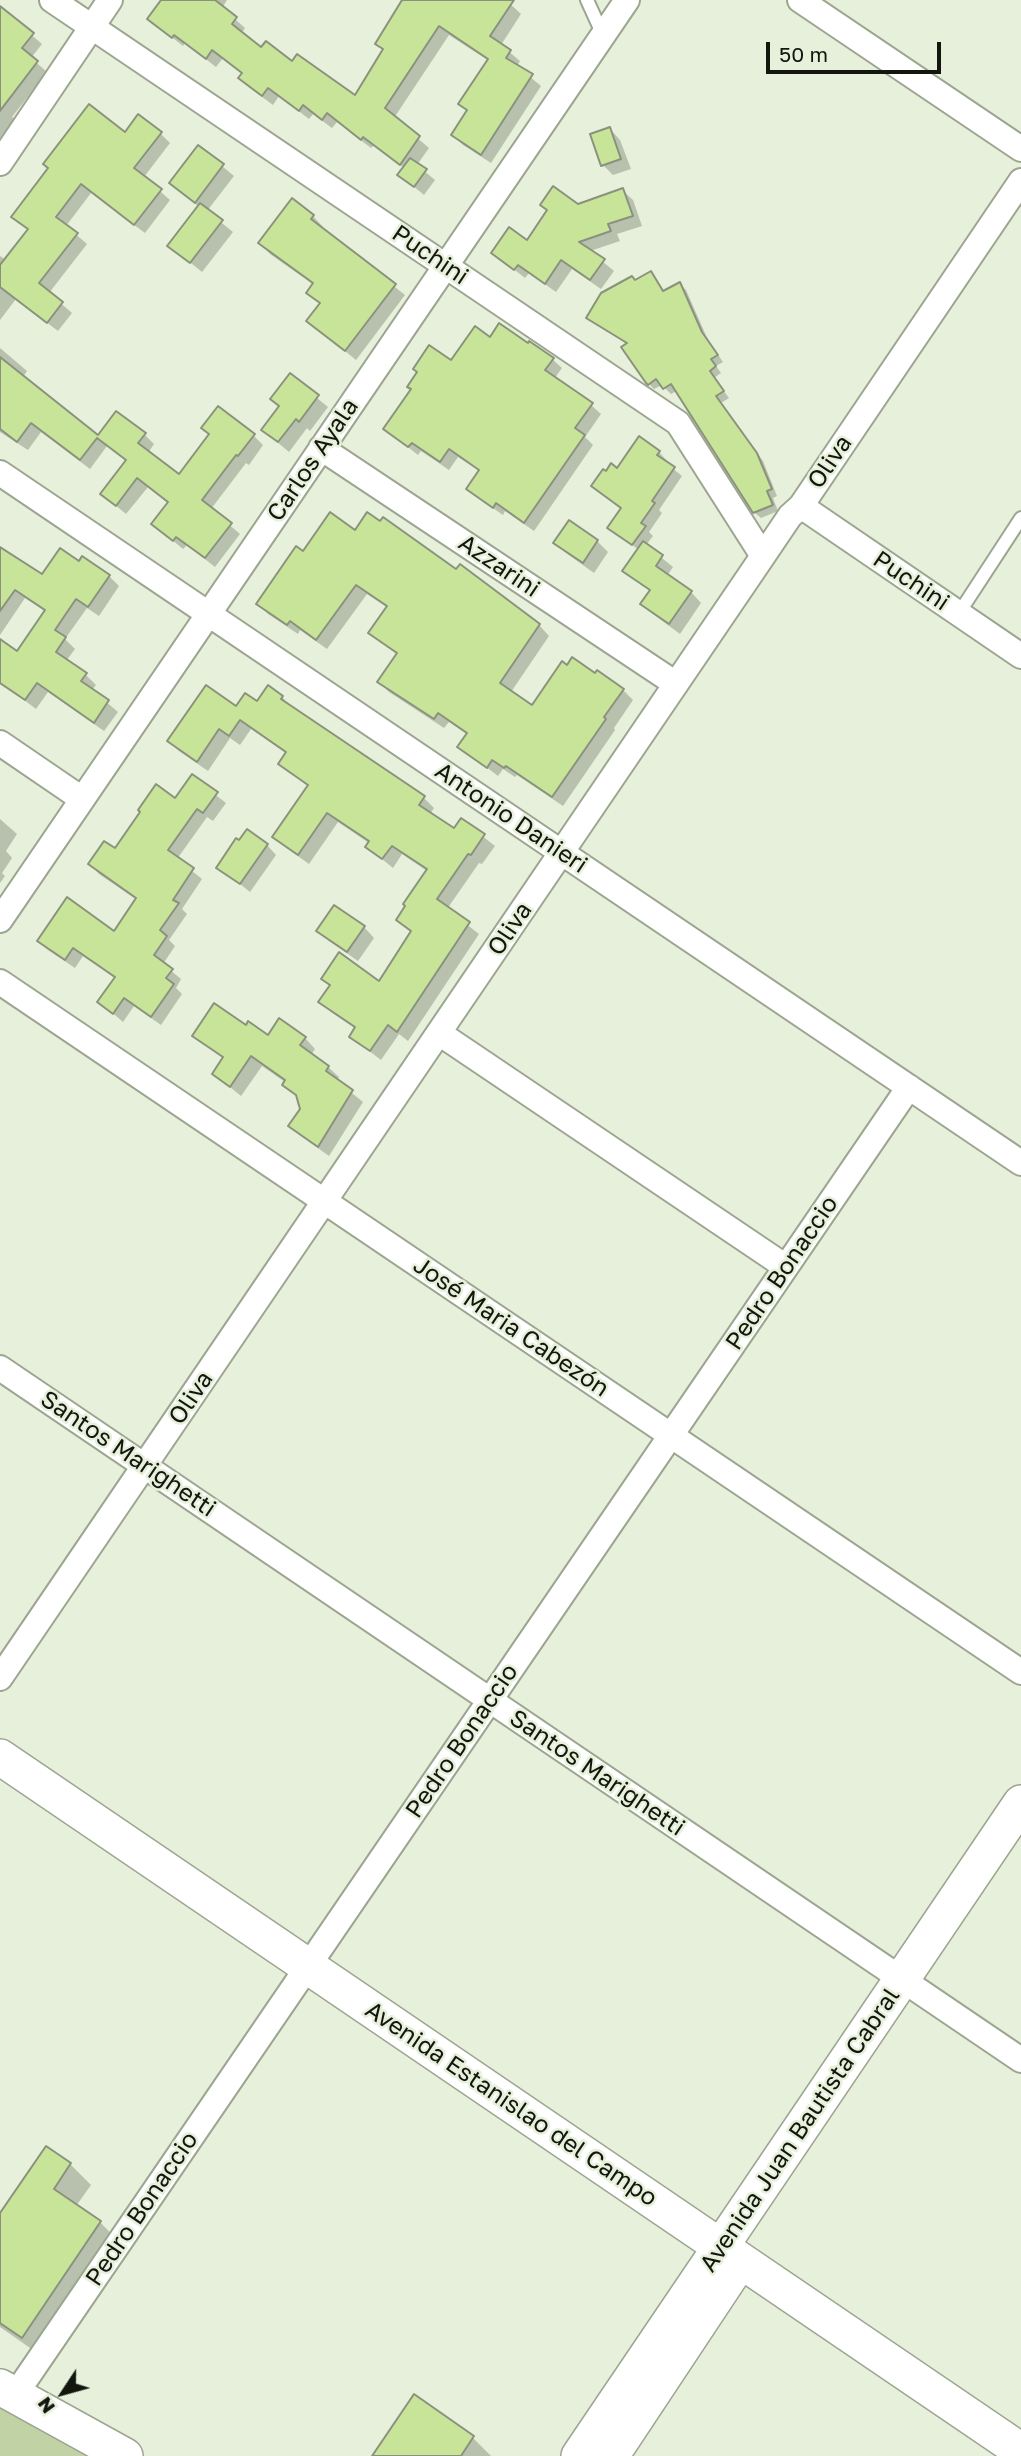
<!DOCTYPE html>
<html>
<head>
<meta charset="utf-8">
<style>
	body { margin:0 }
	#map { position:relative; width:1021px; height:2456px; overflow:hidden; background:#e7f0da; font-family:"Golos Text",sans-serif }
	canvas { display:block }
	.north { position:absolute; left:28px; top:2358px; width:70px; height:70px; -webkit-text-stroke:5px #e7f0da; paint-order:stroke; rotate:234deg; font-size:19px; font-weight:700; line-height:28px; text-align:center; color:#13160e }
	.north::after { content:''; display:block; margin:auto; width:24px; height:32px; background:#13160e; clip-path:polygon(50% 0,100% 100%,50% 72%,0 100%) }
	.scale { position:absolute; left:766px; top:42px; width:175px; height:32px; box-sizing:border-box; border:4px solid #13160e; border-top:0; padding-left:9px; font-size:21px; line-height:24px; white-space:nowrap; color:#13160e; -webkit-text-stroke:5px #e7f0da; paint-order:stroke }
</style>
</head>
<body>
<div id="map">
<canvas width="1021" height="2456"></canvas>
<div class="north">N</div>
<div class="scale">50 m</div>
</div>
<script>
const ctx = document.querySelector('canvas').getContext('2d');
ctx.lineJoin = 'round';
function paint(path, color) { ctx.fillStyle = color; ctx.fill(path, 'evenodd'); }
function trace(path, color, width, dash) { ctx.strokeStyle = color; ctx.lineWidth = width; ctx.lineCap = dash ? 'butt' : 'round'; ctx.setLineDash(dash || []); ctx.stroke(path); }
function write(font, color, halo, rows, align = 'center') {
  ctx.font = font + ' "Golos Text",sans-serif'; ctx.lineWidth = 5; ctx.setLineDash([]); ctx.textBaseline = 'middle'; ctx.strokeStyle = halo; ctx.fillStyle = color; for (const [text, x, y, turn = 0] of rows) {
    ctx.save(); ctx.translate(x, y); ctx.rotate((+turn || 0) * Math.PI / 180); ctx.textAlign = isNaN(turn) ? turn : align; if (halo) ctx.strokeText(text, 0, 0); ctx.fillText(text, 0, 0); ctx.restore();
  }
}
paint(new Path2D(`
	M0 2402 100 2456H0Z`), '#c1d3a5');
paint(new Path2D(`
	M163 0H227L222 8 245 28 241 34 262 50 355 97 384 51 377 43 403 0H506L521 14 501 45 520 61 517 66 541 86 491 163 463 145 453 135 468 112 461 104 489 61 449 35 394 118 429 148 417 165 435 180 424 195 400 175 404 168 374 145 371 148 337 122 332 128 313 114 309 119 279 96 273 105 250 88 240 78 243 74 223 58 216 67 185 43 183 46 149 19Z
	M0 8 42 44 31 58 47 72 12 117 15 119 0 138Z
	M610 129 620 140 631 169 613 175 603 165Z
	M160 133 170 143 144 177 170 200 145 233 91 193 66 226 87 244 49 293 72 313 58 331 16 299 0 320V256L6 260 29 231 14 217 125 134Z
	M199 147 234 176 207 211 233 232 202 272 170 246 199 207 171 183Z
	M622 190 633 200 642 226 617 234 620 241 590 251 614 271 601 289 572 269 556 292 529 273 525 278 493 253 527 242 548 212 542 205 578 206Z
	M313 216 323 227 322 229 405 295 356 360 308 321 321 304 309 292 314 285 270 254 260 243Z
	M651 274 665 292 680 284 686 290 708 340 723 362 716 366 721 373 714 378 729 398 721 403 763 461 777 496 773 498 778 511 761 518 754 512 678 390 671 394 662 385 654 389 647 382 628 345 588 318Z
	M491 339 552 359 562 368 554 379 591 405 601 414 585 437 593 445 534 531 505 511 503 515 477 497 468 488 480 471 458 457 449 470 421 451 418 455 385 429 451 363Z
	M0 348 27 371 23 377 98 437 145 435 154 444 148 453 179 476 254 436 263 445 249 465 246 463 211 509 240 534 215 567 187 545 183 549 153 524 169 504 148 487 126 514 102 494 127 461 107 446 90 469 41 432 28 450 0 432Z
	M290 376 328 407 310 431 307 428 289 452 263 430 280 407 272 399Z
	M659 452 667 461 666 463 682 476 659 510 662 513 649 532 653 536 646 545 673 567 667 576 691 592 701 603 680 634 653 614 642 604 651 592 624 570 639 550 609 528 622 510 594 486 618 470Z
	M569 522 597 541 608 552 594 573 566 553 556 542Z
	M355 532 457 571 539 625 549 636 511 692 533 707 596 675 623 690 633 700 614 728 615 730 563 806 517 775 515 777 503 769 498 776 460 747 468 735 449 722 444 728 389 692 379 682 398 655 370 633 388 608 367 594 327 649 300 630 298 634 268 614 258 603 303 553Z
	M0 549 42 576 79 563 109 576 119 586 99 616 87 608 65 639 75 649 66 661 86 675 96 685 92 690 118 712 104 731 48 692 36 709 0 682V641L18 653 46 612 25 598 0 635Z
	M282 697 292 708 424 798 434 808 430 814 454 831 462 820 495 846 482 864 479 863 447 909 479 934 408 1041 399 1034 381 1060 351 1037 356 1029 331 1012 321 1002 331 987 323 979 379 983 412 933 398 920 427 871 402 854 393 868 367 847 369 843 338 822 309 864 285 847 274 837 309 787 280 764 287 754 251 729 240 745 230 738 208 771 179 751 169 741 236 708Z
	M192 777 226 803 213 821 207 817 177 859 202 879 182 909 187 914 169 940 175 946 163 964 181 979 176 988 182 994 161 1025 134 1006 123 1022 100 1002 116 979 83 956 75 968 48 950 39 941 115 933 137 900 99 874 90 864 115 851 176 800Z
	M0 819 17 834 6 851 12 858 2 873 5 876 0 883Z
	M267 845 276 855 250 892 219 867Z
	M364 927 374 938 358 961 329 941 318 930Z
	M246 1027 268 1037 305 1038 315 1049 311 1055 328 1067 339 1077 337 1081 363 1102 329 1156 301 1136 290 1126 302 1109 298 1098 284 1085 285 1082 262 1066 241 1096 214 1074 224 1059 194 1035Z
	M70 2164 91 2185 76 2206 100 2222 120 2243 43 2357 0 2327V2216Z
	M414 2397 473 2438 491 2456H374Z`), '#0003');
const building = new Path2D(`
	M161 0H215L237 17 232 24 261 47 266 41 292 61 297 54 355 95 383 49 375 44 402 0H514L490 36 511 50 506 58 533 74 481 155 451 135 467 110 458 104 488 59 439 26 385 108 420 136 400 165 363 137 361 140 327 113 322 120 303 105 299 111 268 88 262 96 238 78 242 73 212 50 206 59 174 35 172 38 147 19Z
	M0 6 34 33 22 48 38 61 0 111Z
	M89 104 125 132 138 114 162 132 134 168 162 189 134 225 81 184 56 217 78 233 39 283 63 302 47 323 0 287V265L28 229 11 217 48 168 43 164Z
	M610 127 621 159 601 166 590 134Z
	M198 145 224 164 195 203 169 183Z
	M410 158 427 169 414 187 397 175Z
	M553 186 578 204 623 188 633 216 608 224 611 231 579 242 605 259 590 280 561 260 545 284 518 265 514 270 491 253 509 227 527 240 547 210 540 205Z
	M292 198 314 215 311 219 396 284 345 351 306 321 320 303 306 293 313 283 258 243Z
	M200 203 223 220 190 263 167 246Z
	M651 271 663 291 680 282 702 332 718 355 711 359 716 366 710 371 724 391 716 396 757 453 772 489 767 491 773 505 753 513 671 384 663 389 656 379 648 385 646 383 621 347 627 343 586 318 601 293 632 276 635 280Z
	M499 323 528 343 529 341 554 358 545 370 593 403 575 428 585 435 524 523 496 503 493 508 466 489 479 470 449 449 440 462 412 443 408 447 383 429 411 389 407 387 417 372 413 369 429 345 451 360 475 326 490 337Z
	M0 357 98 435 116 411 146 433 138 443 179 474 209 434 201 428 218 406 255 434 238 456 236 455 202 500 232 523 205 558 176 537 173 541 151 524 168 502 137 478 116 506 100 494 126 460 97 438 80 460 31 423 17 442 0 429Z
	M290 373 319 395 299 422 296 419 278 442 261 430 279 406 270 399Z
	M639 436 660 451 657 455 675 467 652 501 655 503 641 523 646 526 632 545 607 528 621 508 591 486 603 469 606 471 611 463 617 468Z
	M330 512 355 530 367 512 380 521 383 517 456 569 460 564 540 624 500 683 532 705 562 661 567 665 572 657 595 673 597 670 624 689 604 717 606 719 552 797 506 766 504 768 492 760 487 768 457 747 467 733 438 713 434 719 377 682 397 653 368 633 387 606 356 585 316 640 290 621 287 625 256 604 296 546 303 551Z
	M569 520 598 540 583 563 553 543Z
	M643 541 663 555 656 566 692 591 669 624 640 604 650 590 622 571Z
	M0 547 42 574 60 548 79 561 82 556 110 575 88 607 76 599 55 630 66 637 56 652 87 673 81 681 109 700 94 723 37 683 25 700 0 683V639L17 651 45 610 15 590 0 611Z
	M206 685 236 706 245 693 257 701 268 685 283 696 281 699 425 796 419 805 454 828 461 818 485 834 471 855 468 854 437 899 470 922 397 1032 388 1025 370 1051 349 1037 355 1027 318 1002 330 985 321 979 339 952 379 981 411 931 396 920 405 906 403 904 427 869 392 846 382 859 365 847 369 841 327 813 298 855 272 837 308 785 278 764 286 752 240 720 229 736 219 729 197 762 167 741Z
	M192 774 218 792 203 813 197 809 168 850 194 868 173 900 179 903 160 930 167 936 154 955 173 969 166 978 174 984 151 1017 124 998 113 1014 97 1002 115 977 73 948 65 960 37 941 67 897 114 931 136 898 88 864 104 841 115 848 140 812 138 810 156 784 175 798Z
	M247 829 268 844 240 884 216 868 236 838 239 840Z
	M334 905 365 926 347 952 316 931Z
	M214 1003 246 1025 248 1021 268 1035 279 1018 306 1037 300 1045 329 1066 326 1071 353 1090 318 1147 288 1126 300 1109 296 1095 282 1085 285 1080 251 1056 230 1087 212 1074 223 1057 192 1036Z
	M46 2146 71 2163 54 2189 101 2221 22 2338 0 2323V2213Z
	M414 2394 474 2436 461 2456H372Z`);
paint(building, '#c8e499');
trace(building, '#8a927d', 2);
const lane = new Path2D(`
	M587 0 603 35
	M959 613 1021 518`);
const street = new Path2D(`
	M52 0 678 423 763 556
	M800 0 1021 149
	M0 163 110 0
	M321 448 676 684
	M0 473 1021 1163
	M801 506 1021 656
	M0 743 82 799
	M0 920 627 0
	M0 982 1021 1672
	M439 1033 786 1267
	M0 1368 1021 2060
	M0 1678 763 556 790 516 801 506 1021 181
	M15 2395 909 1087`);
const secondary = new Path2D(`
	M0 1757 1021 2451
	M0 2387 125 2456
	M579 2456 1021 1803
	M611 2456 733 2272`);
trace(lane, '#9ca590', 16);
trace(street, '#9ca590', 28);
trace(secondary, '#9ca590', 38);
trace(lane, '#fff', 12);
trace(street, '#fff', 24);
trace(secondary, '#fff', 35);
write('24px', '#13160e', '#e7f0da', [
	["Puchini",430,255,34],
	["Carlos Ayala",313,460,-56],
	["Oliva",830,462,-56],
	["Azzarini",499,566,34],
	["Puchini",911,581,34],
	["Antonio Danieri",511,818,34],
	["Oliva",510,929,-56],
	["Pedro Bonaccio",782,1273,-56],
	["José Maria Cabezón",511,1327,34],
	["Oliva",191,1398,-56],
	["Santos Marighetti",128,1454,34],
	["Pedro Bonaccio",462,1741,-56],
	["Santos Marighetti",597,1773,34],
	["Avenida Estanislao del Campo",511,2104,34],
	["Avenida Juan Bautista Cabral",800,2130,-56],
	["Pedro Bonaccio",142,2209,-56]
]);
</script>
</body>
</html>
